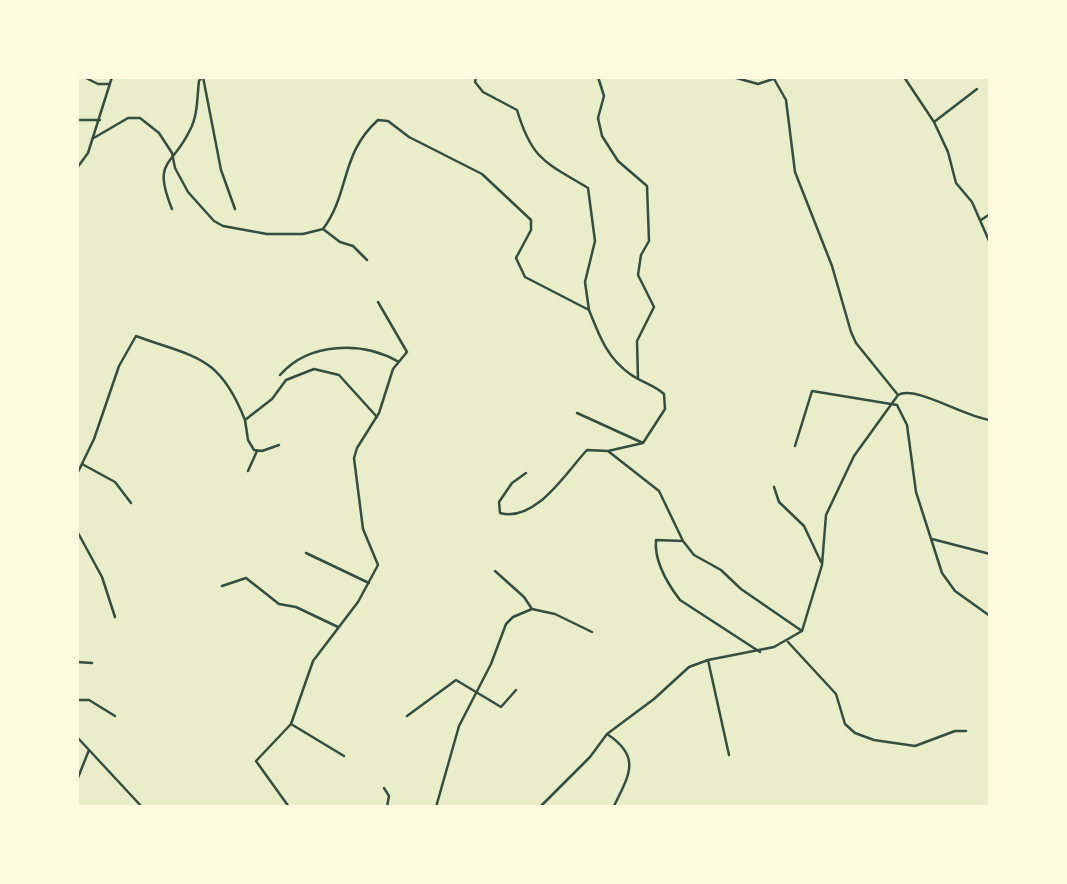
<!DOCTYPE html>
<html>
<head>
<meta charset="utf-8">
<style>
	body { margin:0 }
	#map { position:relative; width:1067px; height:884px; overflow:hidden; background:#e9edc9; font-family:Raleway,sans-serif }
	canvas { display:block }
	.frame { position:absolute; inset:0; border:79px solid #fefae0; pointer-events:none }
</style>
</head>
<body>
<div id="map">
<canvas width="1067" height="884"></canvas>
<div class="frame"></div>
</div>
<script>
const ctx = document.querySelector('canvas').getContext('2d');
ctx.lineJoin = 'round';
function trace(path, color, width, dash) { ctx.strokeStyle = color; ctx.lineWidth = width; ctx.lineCap = dash ? 'butt' : 'round'; ctx.setLineDash(dash || []); ctx.stroke(path); }
trace(new Path2D(`
	M84 77 98 84H109
	M203 77 221 170 235 209
	M476 77 475 82 483 92 517 110C532 160 545 162 588 188L595 241 585 282 589 310
	M598 77 604 96 598 118 602 136 618 161 647 186 649 241 641 255 638 275 654 307 637 341 638 379
	M733 77 758 84 773 79
	M773 77 786 100 795 172 832 266 851 332 856 343 898 395
	M904 77 934 122 948 152 956 183 972 202 990 243
	M77 120H100
	M934 122 977 89
	M92 139 128 118H140L159 133 172 153 175 168 188 192 214 221 223 226 267 234H303L323 229C350 193 340 154 378 120L388 121 409 137 482 174 531 220V230L516 258 525 277 589 310C599 335 607 358 630 374 641 382 654 385 664 394L665 409 643 443 608 451 659 491 683 541 694 555 721 570 741 589 802 631
	M77 168 88 153 112 77
	M172 209C152 159 172 168 190 130 198 115 197 97 199 81L202 77
	M981 220 990 214
	M323 229 340 242 353 246 367 260
	M280 375C309 342 362 341 399 362
	M577 413 643 443
	M245 420 248 440 254 450 262 451 279 445
	M795 446 812 391 897 405 907 425 916 492 942 573 955 591 990 616
	M82 464 115 482 131 503
	M248 471 257 451
	M526 473 512 483 499 502 500 513C536 523 567 471 587 450L608 451
	M77 474 94 439 119 366 136 336C195 358 219 354 245 420L272 399 286 380 314 369 339 375 377 417
	M774 487 779 502 804 526 821 562
	M77 531 102 577 115 617
	M932 539 990 554
	M683 541 656 540C654 561 667 583 680 600L760 652
	M306 553 369 583
	M495 571 524 597 532 609
	M222 586 246 578 279 604 296 607 338 627
	M788 642 836 694 845 724 855 733 874 740 915 746 955 731H966
	M708 660 729 755
	M77 662 92 663
	M77 700H89L115 716
	M407 716 456 680 501 707 516 690
	M291 724 344 756
	M607 734C642 757 629 775 614 806
	M77 737 142 807
	M77 780 89 750
	M384 788 389 796 387 807
	M289 807 256 761 291 724 313 661 358 602 378 565 363 529 354 458 357 448 379 413 393 369 407 352 378 302
	M436 807 459 726 491 664 506 624 513 617 532 609 555 614 592 632
	M540 807 590 757 607 734 654 699 689 667 708 660 774 647 802 631 822 565 826 515 854 456 898 395C916 385 964 417 990 420`), '#344e41', 2.5);
</script>
</body>
</html>
